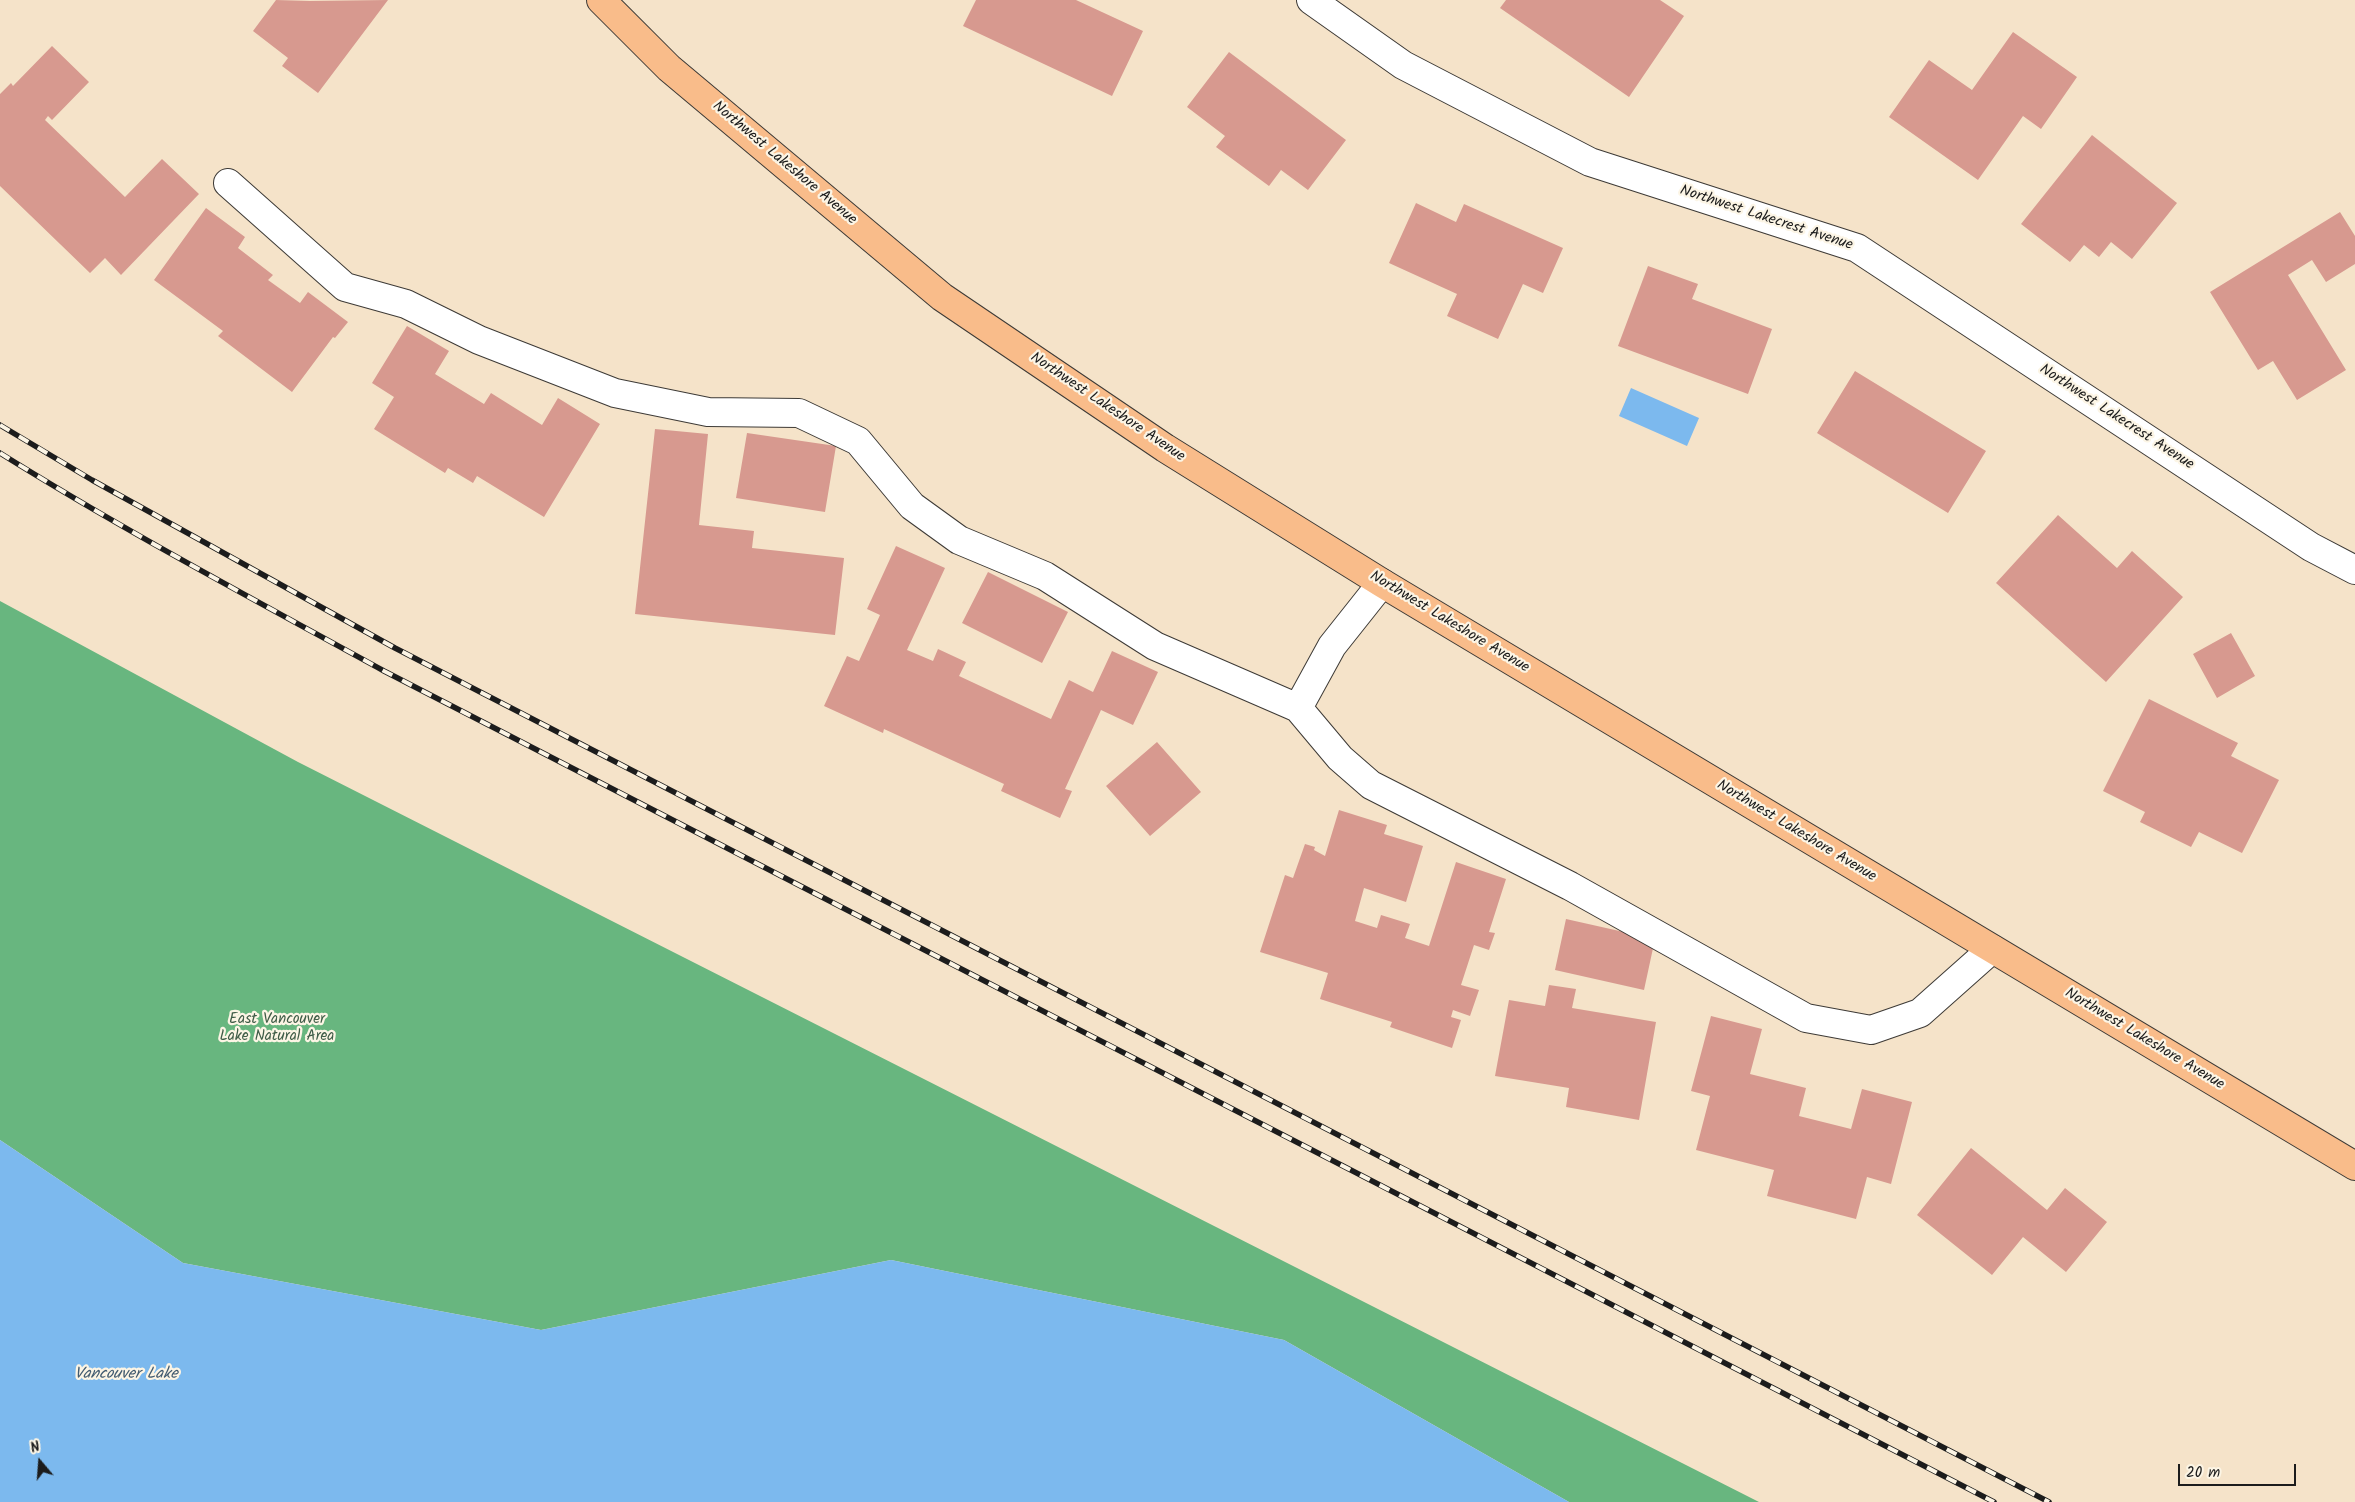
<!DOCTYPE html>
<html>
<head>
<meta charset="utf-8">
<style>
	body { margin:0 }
	#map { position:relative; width:2355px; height:1502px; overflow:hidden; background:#f5e3c9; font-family:Kalam,sans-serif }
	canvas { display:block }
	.north { position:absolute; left:15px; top:1437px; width:50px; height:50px; -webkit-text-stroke:4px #fcf5e5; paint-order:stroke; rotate:342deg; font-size:14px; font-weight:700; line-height:20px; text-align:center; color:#1c1c1c }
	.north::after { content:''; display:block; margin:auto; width:18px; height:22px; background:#1c1c1c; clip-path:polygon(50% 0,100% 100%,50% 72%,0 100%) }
	.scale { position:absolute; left:2178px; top:1464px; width:118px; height:22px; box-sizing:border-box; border:2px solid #1c1c1c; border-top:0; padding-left:6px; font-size:15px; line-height:18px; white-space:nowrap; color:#1c1c1c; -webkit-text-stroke:4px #fcf5e5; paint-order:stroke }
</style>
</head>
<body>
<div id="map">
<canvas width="2355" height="1502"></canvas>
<div class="north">N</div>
<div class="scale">20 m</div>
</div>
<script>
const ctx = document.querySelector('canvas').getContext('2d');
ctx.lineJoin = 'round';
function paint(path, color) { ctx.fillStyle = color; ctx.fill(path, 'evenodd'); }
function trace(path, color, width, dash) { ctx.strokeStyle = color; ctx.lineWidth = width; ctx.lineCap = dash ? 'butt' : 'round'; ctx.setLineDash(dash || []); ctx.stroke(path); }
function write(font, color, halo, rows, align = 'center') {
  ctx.font = font + ' Kalam,sans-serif'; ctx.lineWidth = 4.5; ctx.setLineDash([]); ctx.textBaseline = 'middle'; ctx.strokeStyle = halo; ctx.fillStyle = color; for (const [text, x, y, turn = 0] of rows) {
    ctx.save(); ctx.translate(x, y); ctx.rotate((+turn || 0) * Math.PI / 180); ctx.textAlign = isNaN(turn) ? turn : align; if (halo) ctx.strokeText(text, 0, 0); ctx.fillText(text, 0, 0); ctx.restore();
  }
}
paint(new Path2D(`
	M0 601 298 762 1759 1502H1569L1284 1340 891 1260 541 1330 183 1263 0 1140Z`), '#68b67f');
paint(new Path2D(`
	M1631 388 1699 418 1687 446 1619 416Z
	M0 1140 183 1263 541 1330 891 1260 1284 1340 1569 1502H0Z`), '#7cb9ee');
paint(new Path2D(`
	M276 0 310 1 388 0 318 93 282 66 288 58 253 31Z
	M976 0H1076L1143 31 1112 96 963 26Z
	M1506 0H1660L1684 16 1629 97 1500 8Z
	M2013 32 2077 77 2041 129 2023 116 1978 180 1889 117 1929 60 1972 90Z
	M52 46 89 82 52 120 48 116 45 120 125 197 162 159 199 194 121 275 105 258 90 273 0 186V94L11 83 13 86Z
	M1229 52 1346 140 1308 190 1281 170 1269 186 1216 147 1225 136 1187 107Z
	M2092 135 2177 203 2132 259 2111 242 2099 257 2084 245 2070 262 2021 224Z
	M1416 203 1456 222 1464 204 1563 248 1543 293 1523 284 1498 339 1447 316 1457 294 1389 263Z
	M206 208 245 237 238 248 273 275 268 280 300 303 308 292 348 322 335 338 333 337 292 392 218 336 223 331 154 280Z
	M2340 212 2355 236V264L2326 282 2312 260 2288 275 2346 370 2297 400 2273 361 2258 370 2210 292Z
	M1648 266 1698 284 1692 299 1772 329 1748 394 1618 346Z
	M407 326 449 351 435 374 484 404 491 393 542 425 558 398 600 424 544 517 477 476 473 483 448 468 445 473 374 429 394 397 372 383Z
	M1855 371 1986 451 1948 513 1817 433Z
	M655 429 708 434 699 525 754 531 752 548 844 558 835 635 635 614Z
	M747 433 836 446 825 512 736 498Z
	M2058 515 2117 568 2132 551 2183 597 2106 682 1996 583Z
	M896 546 945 568 907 650 933 661 938 649 966 662 959 676 1051 719 1069 680 1093 692 1112 651 1158 672 1133 725 1101 710 1065 789 1072 791 1060 818 1001 791 1004 784 884 729 883 733 824 706 847 656 859 661 880 615 867 609Z
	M988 572 1068 612 1042 663 962 623Z
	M2231 633 2255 676 2217 698 2193 654Z
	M2149 699 2238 743 2231 756 2279 780 2242 853 2199 832 2191 847 2140 822 2145 812 2103 791Z
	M1157 742 1201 792 1150 836 1106 786Z
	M1339 810 1387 825 1384 834 1423 846 1406 902 1364 888 1355 921 1377 928 1381 915 1410 924 1405 938 1429 946 1456 862 1506 879 1489 932 1495 933 1489 950 1474 945 1461 985 1479 990 1470 1016 1453 1010 1451 1017 1461 1020 1452 1048 1390 1027 1392 1022 1320 999 1328 973 1260 952 1285 875 1293 878 1305 844 1315 847 1314 850 1325 856Z
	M1566 919 1655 939 1644 990 1555 970Z
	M1549 985 1576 989 1572 1008 1656 1022 1639 1120 1566 1107 1569 1088 1495 1076 1509 1000 1545 1006Z
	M1711 1016 1762 1029 1750 1074 1806 1088 1799 1116 1851 1129 1862 1089 1912 1102 1891 1184 1867 1177 1856 1219 1767 1196 1774 1170 1696 1150 1710 1096 1691 1091Z
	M1971 1148 2047 1210 2065 1188 2107 1222 2066 1272 2023 1237 1992 1275 1917 1215Z`), '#d7998f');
const minor = new Path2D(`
	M1311 0 1403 65 1590 162 1857 248 2311 547 2355 570
	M228 183 345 287 406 304 479 340 615 393 708 412 799 413 858 441 912 506 959 540 1045 576 1155 646 1298 708 1340 758 1371 785 1570 886 1806 1018 1871 1030 1920 1013 1992 949
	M1298 708 1332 646 1382 583`);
const major = new Path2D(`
	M601 0 669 68 942 297 1165 448 1382 583 2355 1166`);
trace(minor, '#3d3a36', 30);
trace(major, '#3d3a36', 30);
trace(minor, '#fff', 28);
trace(major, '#f9bc8a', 28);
const rail = new Path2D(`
	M0 425 92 480 395 648 2049 1502
	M0 453C125 531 255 600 384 671L1994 1502`);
trace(rail, '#1c1c1c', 5.5);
trace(rail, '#fcf5e5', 4, [11]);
write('15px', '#1c1c1c', '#fcf5e5', [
	["Northwest Lakeshore Avenue",784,164,40],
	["Northwest Lakecrest Avenue",1766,219,18],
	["Northwest Lakeshore Avenue",1107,408,34],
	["Northwest Lakecrest Avenue",2116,418,33],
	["Northwest Lakeshore Avenue",1449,623,31],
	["Northwest Lakeshore Avenue",1796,832,31],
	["Northwest Lakeshore Avenue",2144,1040,31]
]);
write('15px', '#3f5c47', '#fcf5e5', [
	["East Vancouver",277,1020],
	["Lake Natural Area",277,1037]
]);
write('italic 16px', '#425b70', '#fcf5e5', [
	["Vancouver Lake",126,1375]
]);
</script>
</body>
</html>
